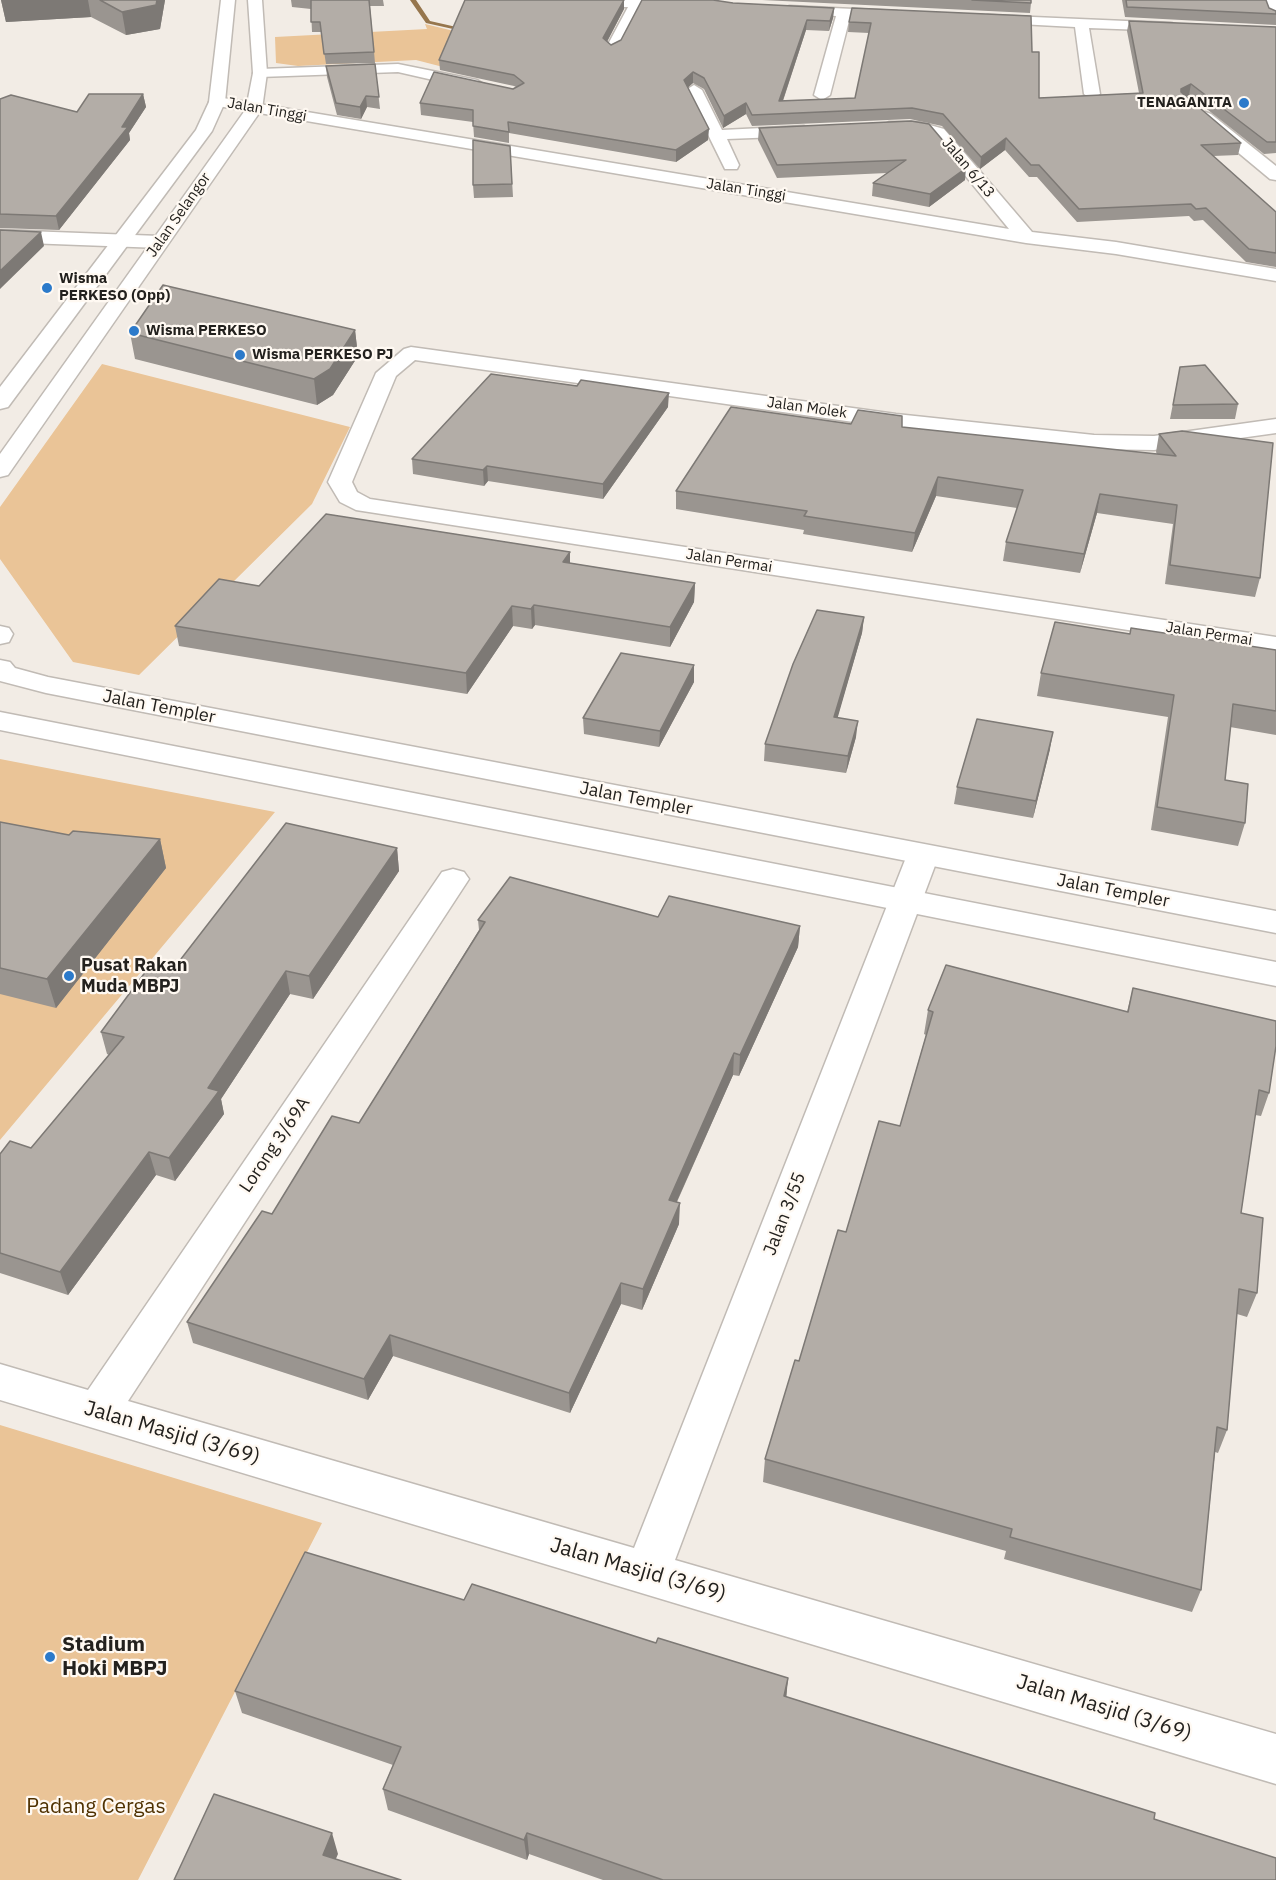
<!DOCTYPE html>
<html>
<head>
<meta charset="utf-8">
<style>
	body { margin:0 }
	canvas { display:block; background:#f2ece5 }
</style>
</head>
<body>
<canvas width="1276" height="1880"></canvas>
<script>
const ctx = document.querySelector('canvas').getContext('2d');
ctx.lineJoin = 'round';
function paint(path, color) { ctx.fillStyle = color; ctx.fill(path, 'evenodd'); }
function trace(path, color, width, dash) { ctx.strokeStyle = color; ctx.lineWidth = width; ctx.lineCap = dash ? 'butt' : 'round'; ctx.setLineDash(dash || []); ctx.stroke(path); }
function write(font, color, halo, rows, align = 'center') {
  ctx.font = font + ' "IBM Plex Sans",sans-serif'; ctx.lineWidth = 4.5; ctx.setLineDash([]); ctx.textBaseline = 'middle'; ctx.strokeStyle = halo; ctx.fillStyle = color; for (const [text, x, y, turn = 0] of rows) {
    ctx.save(); ctx.translate(x, y); ctx.rotate((+turn || 0) * Math.PI / 180); ctx.textAlign = isNaN(turn) ? turn : align; if (halo) ctx.strokeText(text, 0, 0); ctx.fillText(text, 0, 0); ctx.restore();
  }
}
paint(new Path2D(`
	M425 24 516 46 447 68 416 60 298 66 276 63 275 37 427 29Z
	M102 364 350 427 312 504 139 675 73 662 0 559V507Z
	M0 759 275 812 0 1140Z
	M0 1425 322 1523 138 1880H0Z`), '#eac497');
paint(new Path2D(`
	M410 0H416L430 21 474 31 471 33 426 23Z`), '#96764d');
const street = new Path2D(`
	M575 0H689L691 2 684 6H641L619 50 612 54 605 50 628 7H580L573 3Z
	M1262 0H1276V21L1269 17Z
	M789 6 897 11 904 15 897 19 850 17 830 95 822 100 814 95 836 16 784 13 782 10Z
	M987 15 1172 23 1179 27 1172 31 1089 28 1100 94 1092 99 1084 94 1075 27 982 22 980 19Z
	M398 64 477 80 485 85 477 90 398 72 260 77 253 73 260 69Z
	M694 85 702 90 722 130 804 126 812 131 804 136 727 139 739 165 737 169H725L686 90Z
	M217 97 1009 229 932 135C918 132 890 137 881 127L889 122H919L944 129 1032 232 1116 242 1276 269V281L1116 254 1026 243 212 105 209 102Z
	M1205 112 1211 114 1276 166V180L1270 179 1199 120 1197 117Z
	M0 230 160 236 169 242 160 248 0 242Z
	M411 347 896 414 1094 435 1154 436 1276 419V433L1154 450 1094 449 896 428 415 360 396 376 352 482 357 492 370 499 1276 637V653L356 510 340 502 328 482 376 373 404 349Z
	M923 845 934 848 939 855 675 1560 1276 1734V1784L0 1400V1364L88 1390 442 872 453 869 464 872 469 879 128 1401 634 1548 907 855 912 848Z`);
const secondary = new Path2D(`
	M221 0H235L225 102 212 131 8 407 0 409V387L196 130 209 102Z
	M248 0H262L267 73 262 109 8 475 0 477V454L246 109 253 73Z`);
const primary = new Path2D(`
	M0 626 9 628 13 634 9 642 0 644Z
	M0 660 10 662 15 668 48 677 1276 911V933L46 693 0 681Z
	M0 712 1276 962V986L0 730Z`);
trace(street, '#c1bbb5', 3);
trace(secondary, '#c1bbb5', 3);
trace(primary, '#c1bbb5', 3);
paint(street, '#fff');
paint(secondary, '#fff');
paint(primary, '#fff');
paint(new Path2D(`
	M1 0H165L160 29 126 35 91 17 6 22Z
	M291 0H383L384 6H370L375 63 326 64 321 32H312L311 9 292 7Z
	M762 0H1031V3L1030 13Z
	M1122 0H1266L1269 8 1276 14V25L1125 17Z
	M733 3 834 8 833 18 829 31 806 30 783 101 855 98 869 33 848 32 849 22 852 8 1032 52 1039 98 1139 93 1127 31 1129 21 1276 27V153L1264 154 1189 95 1186 97 1241 143 1238 155 1213 156 1276 212V267L1246 262 1203 220 1194 221 1189 216 1077 222 1037 177H1029L1005 150 980 169 942 126 910 119 752 126 746 114 723 128 704 89 693 83 688 87 708 140 676 162 509 133V143L474 137 473 122 421 115 420 103 513 89 516 87 514 86 440 70 439 60 624 9 607 42 611 45 621 40Z
	M375 64 380 109 367 107 361 119 337 115 327 77 326 66Z
	M143 94 146 107 129 133 130 140 59 230 0 228V99L77 112Z
	M911 121 965 180 929 207 872 196 873 183 887 173 777 178 758 140 759 128Z
	M510 146 513 197 474 198 473 185Z
	M355 330 358 356 333 395 317 405 135 359 130 333Z
	M1180 367 1238 404 1235 419H1170Z
	M668 407 603 499 488 481 484 486 413 474 412 459Z
	M851 424 902 427 1157 454 1156 452 1159 434 1182 431 1260 578 1255 597 1165 584 1173 524 1097 513 1080 573 1003 561 1006 542 1017 508 936 496 912 552 803 534 804 530 676 509V491Z
	M570 563 695 583 694 602 670 647 535 625 532 629 513 626 467 694 179 646 175 626 259 586Z
	M864 617 862 633 837 718 856 737 846 773 764 761 765 744Z
	M1130 634 1276 650V735L1230 727 1225 780 1245 823 1238 846 1151 830 1168 717 1037 696 1041 673Z
	M694 665V682L659 747 584 734 583 718Z
	M1050 749 1033 818 954 804 957 787Z
	M0 822 69 835 160 839 166 868 56 1008 0 994Z
	M397 848 399 871 313 999 290 994 221 1099 224 1114 175 1181 156 1175 68 1295 0 1273V1154L31 1148 109 1055 107 1054 101 1032 174 968Z
	M658 917 800 926 798 947 739 1076 733 1075 677 1202 679 1224 642 1310 621 1304 570 1413 393 1356 368 1400 193 1343 187 1322 272 1214 359 1123 479 930 478 920Z
	M1133 988 1269 1093 1261 1116 1255 1115 1241 1213 1257 1293 1247 1317 1237 1314 1227 1430 1218 1453 1215 1452 1201 1590 1192 1612 1004 1559 1006 1551 763 1482 765 1459 799 1361 846 1232 900 1126 926 1035 924 1034 928 1010 1127 1012Z
	M464 1600 656 1643 788 1678 786 1697 1154 1819 1276 1880H603L529 1854 527 1860 388 1810 383 1789 393 1765 242 1713 235 1691Z`), '#9a9590');
paint(new Path2D(`
	M1 0H88L91 17 6 22Z
	M157 0H165L160 29 126 35 122 12Z
	M624 0V9L603 49V38Z
	M834 8 833 18 829 31 830 21Z
	M807 20 806 30 779 112V101Z
	M693 72V83L684 91V80Z
	M1191 84 1189 95 1179 100 1181 89Z
	M143 94 146 107 129 133 130 140 59 230 56 216 122 127Z
	M366 96 367 107 361 119 360 107Z
	M746 103V114L723 128 724 116Z
	M709 129 708 140 676 162V150Z
	M1006 138 1005 150 980 169 981 157Z
	M966 168 965 180 929 207 930 194Z
	M41 232 44 246 0 289V271Z
	M355 330 358 356 333 395 317 405 314 379Z
	M669 393 668 407 603 499V484Z
	M487 466 488 481 484 486 483 470Z
	M938 477 936 496 912 552 915 533Z
	M1100 494 1097 513 1080 573 1084 554Z
	M570 552V571L563 562Z
	M695 583 694 602 670 647V627Z
	M534 605 535 625 532 629 531 609Z
	M512 606 513 626 467 694 466 673Z
	M864 617 862 633 833 734 834 717Z
	M694 665V682L659 747 660 731Z
	M858 721 856 737 846 773 848 756Z
	M1053 732 1050 749 1033 818 1036 801Z
	M160 839 166 868 56 1008 47 979Z
	M397 848 399 871 313 999 309 976Z
	M800 926 798 947 739 1076 740 1055Z
	M286 971 290 994 221 1099 224 1114 175 1181 169 1158 208 1088Z
	M734 1053 733 1075 668 1221 669 1200Z
	M149 1152 156 1175 68 1295 60 1272Z
	M680 1203 679 1224 642 1310 643 1289Z
	M621 1283V1304L570 1413 569 1393Z
	M390 1335 393 1356 368 1400 364 1379Z
	M788 1678 786 1701 784 1696Z
	M332 1833 338 1854 329 1875 323 1855Z
	M527 1833 529 1854 527 1860 524 1840Z`), '#7d7975');
const building = new Path2D(`
	M100 0H157L156 5 122 12Z
	M311 0H369L374 52 324 54 320 22H311Z
	M465 0H624L603 38 611 45 621 40 642 0H713L733 3 834 8 830 21 807 20 779 101 855 98 871 23 849 22 852 8 1031 16 1032 52H1039V98L1143 93 1129 21 1276 27V142H1267L1191 84 1181 89V92L1241 143 1201 145 1276 212V253L1249 249 1206 208 1196 209 1191 204 1079 209 1039 165H1031L1006 138 981 157 943 114 912 108 752 115 746 103 724 116 704 78 693 72 684 80 709 129 676 150 508 122 509 132 473 126V110L420 103 434 72 513 89 524 83 514 75 439 60Z
	M972 0H1031V3Z
	M1126 0H1266L1269 8 1276 11V14L1127 7Z
	M375 64 379 97 366 96 360 107 336 103 326 66Z
	M89 94H143L122 127H128L56 216 0 214V99L11 95 77 112Z
	M911 121 929 124 966 168 930 194 873 183 906 160 777 165 759 128Z
	M473 140 510 146 512 184 473 185Z
	M0 230 41 232 0 271Z
	M163 285 355 330 330 369 314 379 130 333Z
	M1205 365 1238 404 1173 405 1180 367Z
	M491 374 577 386 581 380 669 393 603 484 487 466 483 470 412 459Z
	M731 407 851 424 858 410 902 416V427L1176 456 1159 434 1182 431 1273 443 1260 578 1170 565 1177 505 1100 494 1084 554 1006 542 1023 490 938 477 915 533 804 516 807 511 676 491Z
	M326 514 570 552 563 562 695 583 670 627 534 605 531 609 512 606 466 673 175 626 219 579 259 586Z
	M817 610 864 617 834 717 858 721 848 756 765 744 793 664Z
	M1055 622 1130 634 1131 628 1276 650V711L1233 704 1225 780 1248 784 1245 823 1157 807 1174 695 1041 673Z
	M621 653 694 665 660 731 583 718Z
	M977 719 1053 732 1036 801 957 787Z
	M0 822 69 835 73 831 160 839 47 979 0 968Z
	M286 823 397 848 309 976 286 971 208 1088 219 1091 169 1158 149 1152 60 1272 0 1253V1154L10 1141 31 1148 124 1037 101 1032 152 963 174 968Z
	M510 877 658 917 669 896 800 926 740 1055 734 1053 669 1200 680 1203 643 1289 621 1283 569 1393 390 1335 364 1379 187 1322 262 1211 272 1214 332 1116 359 1123 485 922 478 920Z
	M946 965 1128 1012 1133 988 1276 1021V1046L1269 1093 1259 1090 1241 1213 1263 1218 1257 1293 1239 1289 1227 1430 1217 1427 1201 1590 1010 1537 1012 1529 765 1459 795 1360 799 1361 838 1230 846 1232 879 1121 900 1126 933 1012 928 1010Z
	M305 1552 464 1600 472 1584 656 1643 658 1638 788 1678 784 1696 1155 1813 1154 1819 1276 1858V1880H663L527 1833 524 1840 383 1789 401 1747 235 1691Z
	M214 1794 332 1833 323 1855 401 1880H174Z`);
paint(building, '#b3ada7');
trace(building, '#7d7975', 1.5);
for (const [x, y, r, color] of [
	[1244,103,6,"#2c7aca"],
	[47,288,6,"#2c7aca"],
	[134,331,6,"#2c7aca"],
	[240,355,6,"#2c7aca"],
	[69,976,6,"#2c7aca"],
	[50,1657,6,"#2c7aca"]
]) { const dot = new Path2D(); dot.arc(x, y, r, 0, 2 * Math.PI); ctx.fillStyle = color; ctx.fill(dot); trace(dot, '#fff9f2', 2); }
write('bold 15px', '#23211e', '#fff9f2', [
	["TENAGANITA",1232,103,"right"],
	["Wisma",59,279],
	["PERKESO (Opp)",59,296],
	["Wisma PERKESO",146,331],
	["Wisma PERKESO PJ",252,355]
], 'left');
write('15px', '#23211e', '#fff9f2', [
	["Jalan Tinggi",267,110,10],
	["Jalan 6/13",968,168,50],
	["Jalan Tinggi",746,190,9],
	["Jalan Selangor",179,215,-55],
	["Jalan Molek",807,408,8],
	["Jalan Permai",729,561,9],
	["Jalan Permai",1209,634,9]
]);
write('18px', '#23211e', '#fff9f2', [
	["Jalan Templer",159,707,11],
	["Jalan Templer",636,799,11],
	["Jalan Templer",1113,891,11],
	["Lorong 3/69A",275,1145,-56],
	["Jalan 3/55",785,1214,-69]
]);
write('bold 18px', '#23211e', '#fff9f2', [
	["Pusat Rakan",81,966],
	["Muda MBPJ",81,987]
], 'left');
write('21px', '#23211e', '#fff9f2', [
	["Jalan Masjid (3/69)",172,1433,16],
	["Jalan Masjid (3/69)",638,1570,16],
	["Jalan Masjid (3/69)",1104,1708,17]
]);
write('bold 21px', '#23211e', '#fff9f2', [
	["Stadium",62,1645],
	["Hoki MBPJ",62,1669]
], 'left');
write('21px', '#4f3100', '#fff9f2', [
	["Padang Cergas",96,1807]
]);
</script>
</body>
</html>
